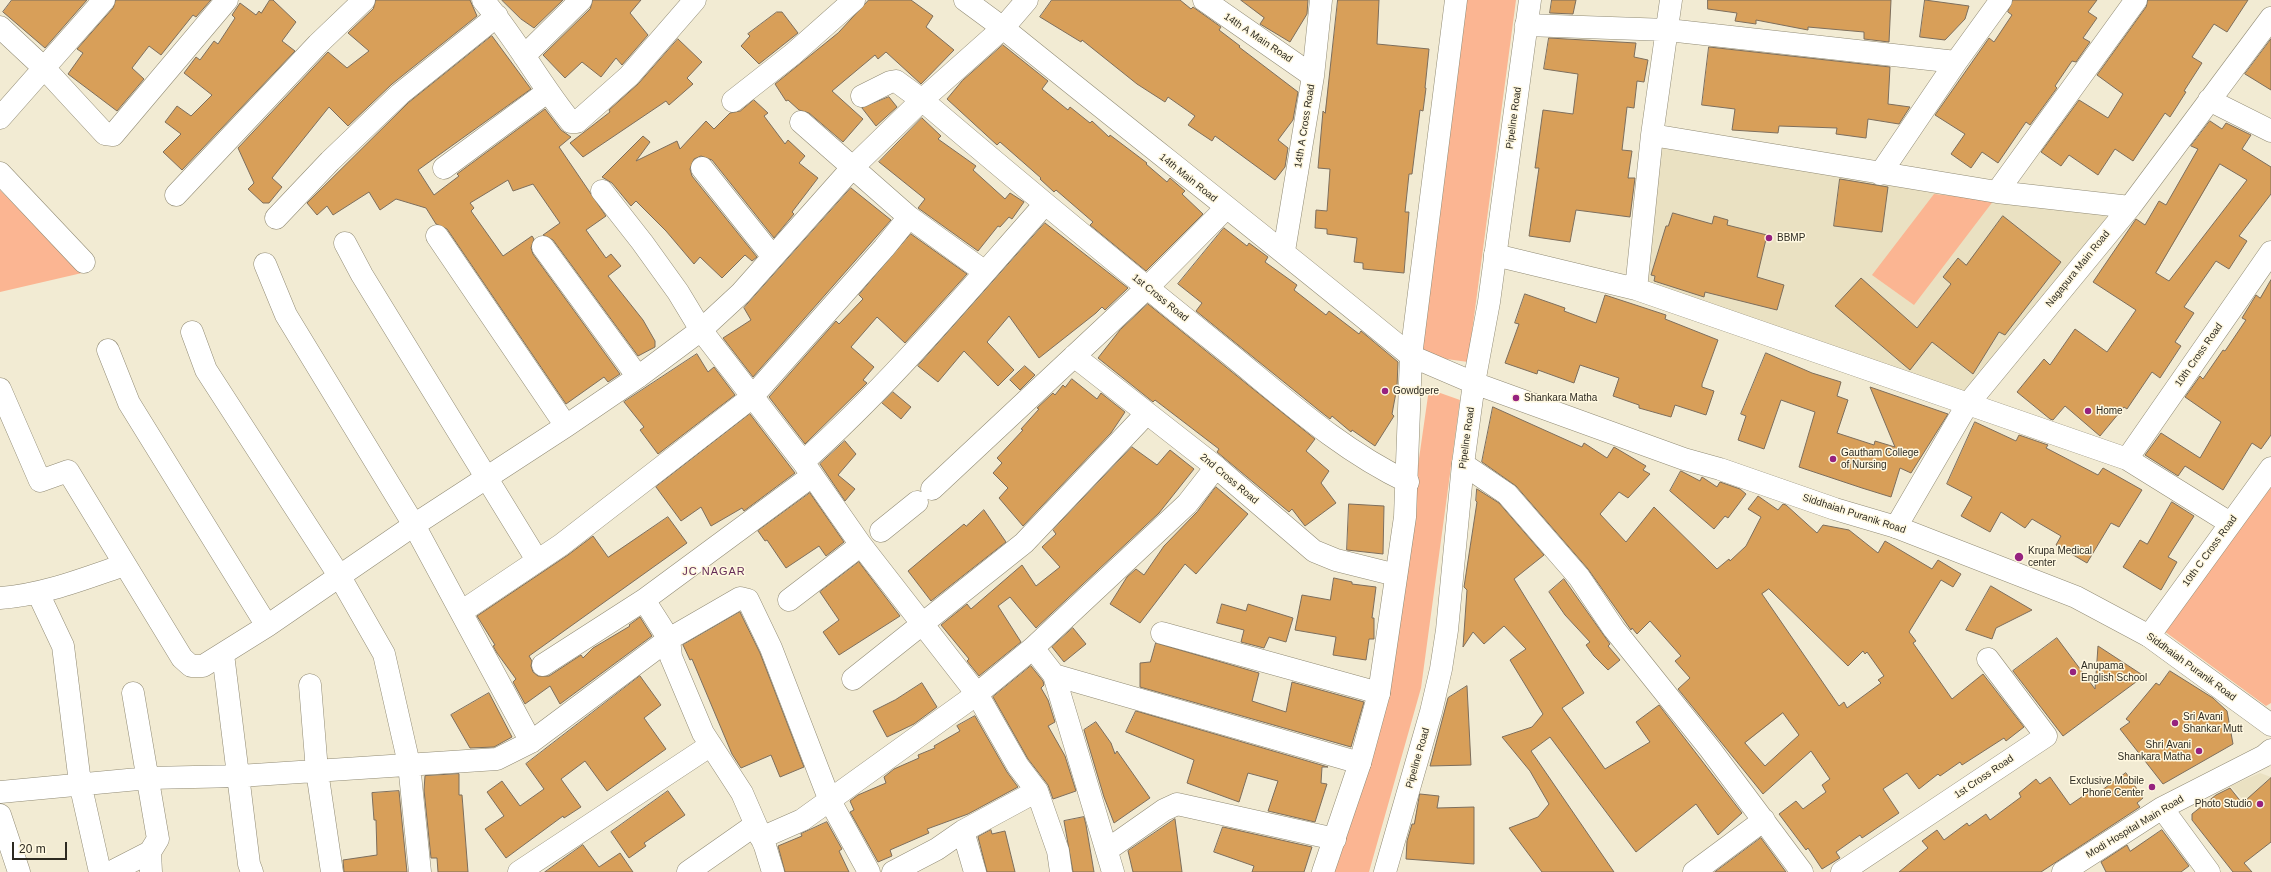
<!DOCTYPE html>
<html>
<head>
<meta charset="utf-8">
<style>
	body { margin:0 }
	#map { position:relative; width:2271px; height:872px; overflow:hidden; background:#f2ebd3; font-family:Arial,sans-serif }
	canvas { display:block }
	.scale { position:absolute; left:12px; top:842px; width:55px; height:18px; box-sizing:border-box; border:2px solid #2d2a21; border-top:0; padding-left:5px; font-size:12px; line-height:14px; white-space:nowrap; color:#2d2a21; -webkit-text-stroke:3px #fff8e0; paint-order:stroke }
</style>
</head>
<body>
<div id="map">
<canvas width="2271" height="872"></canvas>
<div class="scale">20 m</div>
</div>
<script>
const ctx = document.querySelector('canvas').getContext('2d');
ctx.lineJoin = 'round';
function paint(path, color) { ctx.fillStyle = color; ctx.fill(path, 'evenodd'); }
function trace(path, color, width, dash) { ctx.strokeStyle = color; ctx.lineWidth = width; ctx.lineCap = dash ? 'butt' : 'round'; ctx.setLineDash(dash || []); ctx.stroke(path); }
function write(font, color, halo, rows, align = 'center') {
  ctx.font = font + ' Arial,sans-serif'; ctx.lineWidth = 3; ctx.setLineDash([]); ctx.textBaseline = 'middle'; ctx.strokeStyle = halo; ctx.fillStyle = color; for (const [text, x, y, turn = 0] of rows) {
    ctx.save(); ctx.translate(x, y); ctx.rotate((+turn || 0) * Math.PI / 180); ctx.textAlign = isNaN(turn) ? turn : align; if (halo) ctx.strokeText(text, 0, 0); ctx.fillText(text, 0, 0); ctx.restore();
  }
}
paint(new Path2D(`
	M1660 144 1933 190 2110 216 1965 393 1642 286Z
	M2260 773 2271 777V829L2230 786Z`), '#eae1c2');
paint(new Path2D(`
	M1464 0H1516L1468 362 1418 355Z
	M0 190 82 273 0 292Z
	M1934 194 1994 200 1914 305 1872 275Z
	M1429 389 1460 400 1421 688 1369 872H1331L1382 716Z
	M2271 487V703L2266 706 2164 631Z`), '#fbb592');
const building = new Path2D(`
	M12 0H87L45 48 3 12Z
	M116 0H211L196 17 193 15 161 55 149 46 132 68 144 79 117 111 68 74 83 53 77 49 113 8Z
	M270 0H273L296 22 282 41 295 51 182 170 163 152 181 134 165 122 177 106 191 116 212 95 184 73 196 57 200 60 214 41 218 44 235 18 232 15 240 3 256 15 259 11 261 13Z
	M376 0H470L477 16 392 84 348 126 329 107 272 178 282 187 269 203H263L248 189 254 183 238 148 328 52 347 68 369 51 348 33 373 9Z
	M502 0H563L534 28 521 19Z
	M593 0H641L630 13 648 35 622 65 616 58 601 77 582 62 565 78 543 55 590 9Z
	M869 0H911L933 16 926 27 954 50 921 84 886 52 878 59 875 55 832 91 863 119 843 142 809 113 799 110 788 100 786 101 775 84 838 33Z
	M1052 0H1180L1191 9 1193 7 1221 27 1219 30 1240 46 1239 47 1298 92 1293 120 1278 140 1288 148 1285 167 1275 180 1215 136 1212 141 1188 125 1195 116 1168 97 1165 102 1137 84 1082 40 1081 42 1040 17Z
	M1241 0H1308L1307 14 1290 42 1260 24 1264 18Z
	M1338 0H1379L1377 44 1429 49 1425 88H1426L1423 111 1420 110 1412 174H1409L1405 212H1409L1404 273 1363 269V263L1354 262 1357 238 1327 234V229L1315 228 1316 210 1327 211 1330 169 1318 168 1323 111 1325 113Z
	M1552 0H1576L1573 14 1550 13Z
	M1708 0H1891L1889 42 1864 39V32L1808 27V30L1756 20V24L1735 21 1737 13 1708 9Z
	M1925 0 1969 6 1965 19 1945 40 1920 37Z
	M2013 0H2097L2088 12 2097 18 2083 38 2090 42 2076 62 2072 61 2055 86 2057 88 2030 125 2026 122 1998 163 1982 152 1971 168 1951 154 1965 134 1935 115 1989 38 1994 42 2012 15 2008 12Z
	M2148 0H2248L2227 32 2214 24 2192 57 2202 63 2184 91 2186 92 2170 117 2165 113 2133 161 2115 149 2098 175 2069 155 2061 166 2041 152 2079 100 2108 118 2123 94 2097 75 2146 7Z
	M777 12H782L798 33 759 64 741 46 750 36 748 34Z
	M492 36 531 89 418 170 434 195 459 176 457 174 545 109 561 130 571 137 559 147 606 216 586 230 606 258 611 254 621 266 608 276 643 320 655 341V347L638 356 553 240 543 235 560 223 533 184 513 191 508 180 470 203 474 208 471 211 503 256 532 236 534 239 531 248 533 254 620 374 608 382 604 377 566 404 447 229 436 224 426 208 396 199 380 210 369 192 333 215 327 206 317 215 307 203 408 103Z
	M1549 38 1636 43 1634 57 1648 60 1644 82 1637 81 1634 108 1627 107 1622 150 1632 151 1628 178H1635L1630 217 1576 210 1570 242 1529 236 1539 168H1535L1543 110 1573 114 1578 74 1544 69Z
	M678 39 702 62 687 78 693 84 669 105 666 101 583 157 570 143 610 112 609 110 638 84Z
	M2271 39V90L2245 74Z
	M1003 45 1048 81 1042 89 1068 110 1070 107 1090 123 1092 121 1109 137 1110 135 1147 163 1146 164 1167 182 1170 178 1185 191 1182 194 1203 214 1146 271 1090 225 1093 222 1056 190 1054 192 1040 179 1041 178 1000 142 997 145 947 99 962 81Z
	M1709 47 1890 67 1888 104 1910 107 1899 124 1868 119 1866 138 1836 134 1837 128 1779 126 1778 133 1732 130 1735 109 1702 105Z
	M889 97 897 107 876 126 862 108Z
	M754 100 768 113 764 116 785 144 788 140 805 156 799 163 818 178 792 212 794 214 774 238 712 160 701 156 694 159 690 169 692 176 757 257 752 261 745 255 722 278 700 257 694 264 666 231 636 201 631 206 612 183 602 177 643 136 650 142 636 161 677 141 680 149 706 121 714 129 730 113 740 111Z
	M922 118 941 136 938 139 976 166 973 170 1005 199 1010 193 1024 202 1012 219 1009 217 1000 227 998 226 978 251 918 208 925 199 879 162Z
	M2210 121 2222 129 2226 123 2251 135 2242 149 2271 167V194L2239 236 2247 241 2229 269 2216 261 2184 307 2194 313 2175 342 2181 346 2160 378 2152 372 2127 409 2124 407 2100 436 2065 406 2053 420 2050 419 2017 392 2044 359 2050 365 2075 329 2107 352 2136 310 2093 282 2136 219 2145 225 2159 201 2166 205 2198 149 2191 146ZM2220 164 2247 180 2169 281 2156 273Z
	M1840 179 1888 187 1882 232 1834 226Z
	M851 188 891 220 753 377 723 338 751 320 744 308Z
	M1673 213 1712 224 1714 216 1728 220 1727 225 1767 235 1757 277 1784 285 1777 310 1705 292 1704 297 1654 281 1655 276 1651 275 1666 226H1668Z
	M2003 216 2061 262 2005 335 1999 332 1973 374 1932 342 1910 370 1835 306 1861 278 1917 328 1951 284 1943 277 1958 258 1966 265Z
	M1045 223 1128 288 1105 310 1102 307 1096 313 1039 358 1009 316 987 342 1014 370 998 386 964 351 938 382 918 366Z
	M1224 228 1247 246 1249 243 1268 257 1265 262 1297 285 1294 290 1326 315 1329 311 1359 334 1361 331 1398 362 1397 387 1392 414 1394 416 1375 446 1352 430 1351 432 1332 416 1330 419 1321 412 1196 311 1202 303 1178 284Z
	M911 234 967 274 905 343 877 317 851 347 874 367 863 380 867 383 805 444 769 397 836 321 839 324 863 299 859 295Z
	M2271 280V435L2261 449 2252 443 2223 490 2185 466 2178 476 2145 455 2161 433 2200 458 2221 422 2185 397 2200 376 2203 379 2223 350 2225 351 2246 320 2242 318 2256 295 2260 298Z
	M1525 294 1565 308 1564 311 1596 323 1605 295 1666 315 1665 319 1718 340 1702 384V387L1714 391 1706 415 1675 405 1671 417 1639 408V405L1613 396 1619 378 1580 365 1574 383 1538 370 1537 374 1505 363 1519 324 1515 323Z
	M1148 304 1315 439 1306 451 1329 471 1321 483 1336 503 1305 526 1292 509 1289 512 1217 452 1219 449 1155 400 1153 402 1098 358 1120 330Z
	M1766 353 1812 373 1841 382 1837 396 1848 400 1837 433 1874 445 1875 441 1895 447 1870 387 1948 414 1911 473 1900 468 1891 497 1862 488 1799 467 1815 412 1781 400 1764 449 1738 440 1746 416 1741 414Z
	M697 354 708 372 714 367 735 395 658 454 640 430 644 427 624 402Z
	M1025 366 1035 375 1020 390 1010 380Z
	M1072 379 1097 399 1101 393 1125 412 1111 433 1023 526 999 498 1008 488 993 473 1002 463 997 458 1023 430 1021 429 1039 409 1037 408 1053 393 1055 395 1063 385 1065 387Z
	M893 392 911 407 901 419 882 403Z
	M1493 407 1582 447 1584 443 1607 458 1614 447 1646 466 1643 470 1650 474 1628 498 1619 492 1600 514 1626 542 1654 507 1717 569 1729 559 1730 561 1746 546 1761 517 1748 509 1758 496 1778 510 1783 504 1786 505 1817 533 1823 525 1849 530 1878 553 1885 541 1932 569 1938 560 1961 574 1953 587 1941 580 1909 632 1916 641 1913 643 1952 699 1983 674 2024 727 2006 741 2004 738 1962 765 1960 762 1940 776 1938 774 1919 789 1907 773 1883 789 1899 813 1862 838 1860 835 1836 852 1840 858 1822 869 1808 848 1806 850 1779 814 1796 801 1803 809 1826 792 1822 785 1830 779 1811 751 1763 794 1678 689 1690 678 1675 661 1681 656 1650 621 1637 634 1632 628 1631 630 1588 569 1516 486 1482 462ZM1769 589 1848 666 1863 651 1865 654 1867 652 1884 676 1878 680 1881 683 1847 708 1844 702 1839 706 1762 594ZM1783 713 1799 735 1765 766 1745 743Z
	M750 414 795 473 744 511 742 508 711 526 701 507 681 521 656 487Z
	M1975 422 2016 441 2019 435 2045 444 2048 445 2046 448 2098 475 2103 468 2142 490 2119 527 2111 523 2087 563 2056 545 2061 536 2032 519 2025 528 2001 512 1990 532 1961 516 1972 497 1947 484Z
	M845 441 856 454 838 475 855 489 845 501 820 464Z
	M1132 447 1157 465 1170 450 1194 469 1159 513 1036 628 1010 597 998 606 1021 642 979 676 967 661 969 659 941 625 967 604 971 609 1022 565 1036 586 1060 567 1042 547 1056 534 1053 530Z
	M1681 471 1700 481 1702 477 1717 487 1720 482 1740 489 1746 494 1728 518 1725 516 1714 529 1670 491Z
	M1216 487 1248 514 1196 574 1185 564 1140 623 1110 604 1127 577 1136 569 1144 575 1164 546 1197 512Z
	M1477 489 1499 503 1544 555 1514 579 1584 693 1562 708 1605 769 1650 742 1636 722 1659 705 1742 813 1718 835 1696 804 1636 852 1550 737 1531 751 1614 872H1542L1509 828 1538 817 1549 804 1530 771 1502 737 1532 727 1543 714 1510 660 1526 649 1504 626 1484 644 1473 632 1463 647 1467 590 1464 587 1477 502 1476 501Z
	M810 493 844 542 826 556 819 546 786 568 767 540 765 541 758 531Z
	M2172 502 2194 516 2168 557 2177 562 2161 590 2123 567 2140 540 2147 544Z
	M1349 504 1384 506 1383 554 1347 550Z
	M984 510 1006 542 931 601 908 571 964 524 966 526Z
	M668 517 687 543 529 656 532 661 531 666 533 672 538 676H549L581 655 583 658 593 648 630 626 629 625 640 617 652 636 560 704 550 686 525 704 513 682 516 679 497 653 493 646 495 645 477 616 568 555 593 536 608 557Z
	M859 562 900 616 839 655 823 632 839 620 820 592Z
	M1334 578 1352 582V584L1376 587 1372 618H1374V639H1369L1366 660 1333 655 1336 637 1295 630 1302 595 1330 600Z
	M1564 579 1610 644 1608 646 1620 660 1608 670 1594 656 1586 645 1590 642 1565 615 1549 592Z
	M1991 586 2032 610 1996 628 1992 639 1966 630Z
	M1222 604 1246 611 1248 604 1293 618 1286 642 1269 637 1264 648 1241 642 1244 630 1217 623Z
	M740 612 760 653 804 767 780 777 771 755 741 768 732 754 692 659 690 660 683 645Z
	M1073 628 1086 644 1064 662 1052 647Z
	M2057 638 2095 689 2098 646 2144 676 2063 736 2013 671Z
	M1156 643 1259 673 1252 701 1286 712 1292 682 1364 702 1351 747 1140 687V663L1150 662Z
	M1031 666 1043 681 1044 685 1041 688 1048 700 1055 722 1048 726 1065 756 1076 791 1053 799 1048 785 1028 759 993 697Z
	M2170 671 2213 698 2227 711 2233 744 2163 784 2120 729 2130 722 2126 719 2156 683 2159 685Z
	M640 676 661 705 644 718 666 749 607 791 585 761 561 779 581 807 564 818 563 816 506 858 485 829 504 816 487 792 502 781 520 806 544 789 526 764Z
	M922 683 937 707 914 724 887 737 873 711 895 700Z
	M1467 686 1471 765 1430 766 1448 698Z
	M489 693 512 737 494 747 470 748 451 715Z
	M1136 711 1328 767H1322L1321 783 1327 784 1315 822 1268 811 1278 781 1248 773 1239 802 1187 783 1194 760 1126 732Z
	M975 716 1007 772 1018 787 968 814 927 829 929 833 890 850 892 856 878 862 850 812 854 810 850 801 858 795 886 783 884 777 894 769 919 758 918 755 935 748 934 746 960 731 957 726Z
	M1096 722 1111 743 1115 754 1117 751 1150 798 1114 823 1104 797 1084 730Z
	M2126 773 2143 798 2137 803 2140 807 2041 872H1899L1928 848 1922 841 1937 830 1944 840 1967 823 1969 826 1986 814 1990 820 2021 797 2019 793 2036 779 2040 784 2050 777 2070 805 2093 789 2096 794Z
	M459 774V795H462L468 872H438L437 858H431L424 790 425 776Z
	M2271 778V842L2244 863 2252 872H2233L2192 820V814L2216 795 2230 788 2242 803Z
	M399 791 407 872H344L343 860 377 855 376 820H374L372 793Z
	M668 791 685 815 644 843 646 846 629 858 611 832Z
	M1420 794 1439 796 1437 808 1474 807V864L1406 859 1407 841 1412 824H1414Z
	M1084 817 1086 825 1094 872H1073L1064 821Z
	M1175 819 1182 872H1133L1128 851Z
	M827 822 842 849 839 851 849 872H785L778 846 802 836 801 834Z
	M1223 827 1312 847 1304 872H1252L1254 866 1214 852Z
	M991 830 992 834 1005 831 1015 872H987L978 837Z
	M2162 830 2189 866 2181 872H2106L2101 862 2127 845 2130 851Z
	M1761 838 1786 872H1715Z
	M583 845 599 867 620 853 633 872H545Z`);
paint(building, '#d89f59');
trace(building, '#7d6e5c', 1);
const minor = new Path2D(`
	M483 0C516 38 539 83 571 122H577L629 76 695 0
	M965 0 1003 28C1139 138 1276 245 1411 356
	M1204 0 1313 76
	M1671 0 1652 135 1636 289 2127 459 2230 523
	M1526 25 1668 30 1956 62 2001 0
	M0 27 45 69 105 134 113 135 227 0
	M524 56 581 0
	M862 96 890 82 896 81 922 100C1022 185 1123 269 1226 351 1284 398 1340 450 1408 482
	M2209 100 2271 131
	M733 101 793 54 854 0
	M0 118 104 0
	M1652 135 1997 192 2130 207
	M444 168 547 92
	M702 168 773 257
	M0 173 84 262
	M1880 174 1956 62
	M602 191 642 242 678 292 701 330 803 462 861 545 977 694 1018 766 1037 791 1058 851 1061 872
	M1997 192 2136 0
	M176 195 318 44 364 0
	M909 217 985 272
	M276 218 330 161 400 94 497 16
	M437 236 566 426
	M345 243 362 275 537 560
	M543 247 638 377
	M1284 251 1313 76 1321 0
	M1495 255 1636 289
	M265 264 286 315 414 525 531 742 669 639 671 657 703 733 742 793 765 846 773 872
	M192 332 206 370 340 577 384 654 409 764 420 872
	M108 350 129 403 267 626
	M1074 356 1216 467 1314 551 1336 560 1396 575
	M0 389 40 481 68 471 182 658 191 666H203L267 626 414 525 566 426 638 377 701 330 741 293 852 168 922 100 1003 28 1027 0
	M2127 459 2271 252
	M803 462C891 384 967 292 1045 204
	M1463 464 1507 494 1579 577 1614 629 1710 749 1802 872
	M932 489 1147 288 1226 208
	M1896 527 1967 405 2130 207 2271 18
	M881 531 917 502
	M38 593 63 646 80 783 100 872
	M0 598C43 595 83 579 124 565
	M644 600 669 639 740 598 748 600 771 648 830 801 869 872
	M789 600 861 545
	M461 612 561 545 751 398 884 248 909 217 801 122
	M1162 633 1379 693
	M2149 636 2271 468
	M1033 648 1054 675 1113 872
	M223 654 249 864 252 872
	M543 665 644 600 812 476
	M1054 675 1360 763
	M853 679 1024 543 1147 413
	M310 685 317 771 332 872
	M133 693 158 839 150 852 151 872
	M0 792 149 778 239 776 497 759 531 742
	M2162 808 2209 872
	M0 815 19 872
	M963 831 975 872
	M761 838 802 820 977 694 1033 648 1187 504 1216 467
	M1107 850 1164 810 1177 804 1335 839
	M111 872 150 852
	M519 872 711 745
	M688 872 755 825
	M893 872 937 849 963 831 1037 791
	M1694 872 1764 820
	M1842 872 2046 736 1988 659
	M2063 872 2162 808 2264 756 2271 750`);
const major = new Path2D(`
	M1411 356 1474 383 1684 459 1720 469 1835 509 1896 527 2076 597 2149 636 2271 725
	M1323 872 1360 763 1379 693 1405 517 1411 356 1456 0
	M1385 872 1431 712 1441 669 1447 630 1463 464 1474 383 1489 302 1530 0`);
trace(minor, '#918b75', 23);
trace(major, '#918b75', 23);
trace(minor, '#fff', 22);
trace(major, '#fff', 22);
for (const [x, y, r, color] of [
	[1769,238,4,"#96227f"],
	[1385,391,4,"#96227f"],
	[1516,398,4,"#96227f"],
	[2088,411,4,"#96227f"],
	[1833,459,4,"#96227f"],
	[2019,557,5,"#96227f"],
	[2073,672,4,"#96227f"],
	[2175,723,4,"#96227f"],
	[2199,751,4,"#96227f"],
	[2152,787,4,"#96227f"],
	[2260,804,4,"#96227f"]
]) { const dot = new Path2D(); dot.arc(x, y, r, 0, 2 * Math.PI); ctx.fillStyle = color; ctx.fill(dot); trace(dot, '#fff8e0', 1.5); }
write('10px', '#2d2a21', '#fff8e0', [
	["14th A Main Road",1258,38,34],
	["Pipeline Road",1514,118,-82],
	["14th A Cross Road",1305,126,-81],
	["14th Main Road",1188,178,39],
	["Nagapura Main Road",2078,269,-51],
	["1st Cross Road",1160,298,39],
	["10th Cross Road",2199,355,-55],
	["Pipeline Road",1467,438,-82],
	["2nd Cross Road",1229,479,40],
	["Siddhaiah Puranik Road",1854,514,18],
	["10th C Cross Road",2210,551,-54],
	["Siddhaiah Puranik Road",2191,667,36],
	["Pipeline Road",1418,758,-74],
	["1st Cross Road",1984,777,-34],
	["Modi Hospital Main Road",2135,827,-31]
]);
write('10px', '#2d2a21', '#fff8e0', [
	["BBMP",1777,238],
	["Gowdgere",1393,391],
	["Shankara Matha",1524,398],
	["Home",2096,411],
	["Gautham College",1841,453],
	["of Nursing",1841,465],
	["Krupa Medical",2028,551],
	["center",2028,563],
	["Anupama",2081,666],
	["English School",2081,678],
	["Sri Avani",2183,717],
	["Shankar Mutt",2183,729],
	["Shri Avani",2191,745,"right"],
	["Shankara Matha",2191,757,"right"],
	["Exclusive Mobile",2144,781,"right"],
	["Phone Center",2144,793,"right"],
	["Photo Studio",2252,804,"right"]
], 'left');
ctx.letterSpacing = '1px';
write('11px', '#632b56', '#fff8e0', [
	["JC NAGAR",714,572]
]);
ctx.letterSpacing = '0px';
</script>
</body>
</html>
